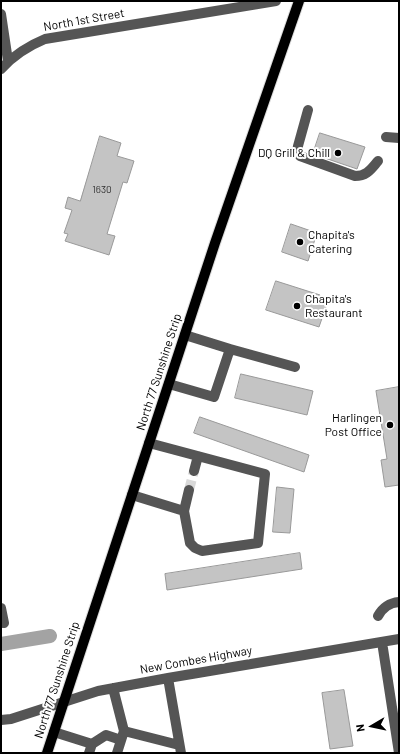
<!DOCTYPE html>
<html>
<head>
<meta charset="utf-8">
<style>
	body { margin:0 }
	#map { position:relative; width:400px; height:754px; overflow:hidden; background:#fff; font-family:Barlow,sans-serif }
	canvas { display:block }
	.frame { position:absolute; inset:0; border:2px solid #000; pointer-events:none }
	.north { position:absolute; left:352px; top:706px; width:40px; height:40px; -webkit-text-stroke:3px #fff; paint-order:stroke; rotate:261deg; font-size:11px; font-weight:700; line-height:16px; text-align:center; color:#000 }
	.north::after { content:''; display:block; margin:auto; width:14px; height:18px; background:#000; clip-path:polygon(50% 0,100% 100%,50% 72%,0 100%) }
</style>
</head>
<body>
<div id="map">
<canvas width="400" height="754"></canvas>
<div class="frame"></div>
<div class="north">N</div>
</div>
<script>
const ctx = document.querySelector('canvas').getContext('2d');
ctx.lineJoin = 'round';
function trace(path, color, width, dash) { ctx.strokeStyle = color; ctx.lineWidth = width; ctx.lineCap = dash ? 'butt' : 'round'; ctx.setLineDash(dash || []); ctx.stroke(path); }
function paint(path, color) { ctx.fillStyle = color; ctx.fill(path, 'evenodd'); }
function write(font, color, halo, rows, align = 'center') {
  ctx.font = font + ' Barlow,sans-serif'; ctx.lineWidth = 4; ctx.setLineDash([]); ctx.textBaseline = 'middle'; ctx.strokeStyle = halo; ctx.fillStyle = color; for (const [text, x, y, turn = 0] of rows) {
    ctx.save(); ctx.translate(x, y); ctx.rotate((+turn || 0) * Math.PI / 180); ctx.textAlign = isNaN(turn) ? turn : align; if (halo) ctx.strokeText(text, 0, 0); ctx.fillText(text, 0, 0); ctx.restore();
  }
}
trace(new Path2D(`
	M1 644 50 636`), '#a3a3a3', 14);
const building = new Path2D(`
	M320 133 365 147 357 169 313 154Z
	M100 136 121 143 117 156 134 161 127 183 123 182 107 234 115 236 109 255 65 241 68 234 64 233 72 210 65 208 68 197 80 201Z
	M291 224 317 233 308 261 282 252Z
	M276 281 320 295 319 298 328 301 319 327 266 310Z
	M241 374 313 391 307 415 235 398Z
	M399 387V485L385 487 381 460 387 459 376 391Z
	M200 417 309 455 304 472 194 433Z
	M277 487 294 489 290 533 273 532Z
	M300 553 302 569 167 590 165 574Z
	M344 690 353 746 330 749 322 693Z`);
paint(building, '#c4c4c4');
trace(building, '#999', 1);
trace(new Path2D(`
	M189 490 194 471`), '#d9d9d9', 10, [10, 5]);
const major = new Path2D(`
	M47 753 215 243 299 1`);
trace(major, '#dbdbdb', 12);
trace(new Path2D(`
	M1 14 8 61
	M1 69C14 55 28 46 45 39L276 1
	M308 110 298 146 297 152 300 156 355 176C367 176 371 169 378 161
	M386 137 399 138
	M185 335 230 349
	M169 384 214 397 230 349 295 367
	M194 471 198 456
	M132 495 184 511 190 543 195 548 202 551 258 543 265 474 149 443
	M184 511 189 490
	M1 608 4 623
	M378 616C383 607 389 603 399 602
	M382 642 399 753
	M168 678 181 753
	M113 688 124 731 117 753
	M1 720 11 719 98 691 168 678 399 639
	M124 731 179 745
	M54 732 92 744
	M89 753 92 744 106 735 121 740`), '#555', 10);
trace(major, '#000', 10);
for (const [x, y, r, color] of [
	[338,153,4,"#000"],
	[300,242,4,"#000"],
	[297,306,4,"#000"],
	[390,425,4,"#000"]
]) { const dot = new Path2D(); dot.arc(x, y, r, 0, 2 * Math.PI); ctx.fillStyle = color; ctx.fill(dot); trace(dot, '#fff', 1.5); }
write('10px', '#313131', null, [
	["1630",102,190]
]);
write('12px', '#000', '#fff', [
	["North 1st Street",84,20,-10],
	["North 77 Sunshine Strip",159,372,-72],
	["New Combes Highway",196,660,-10],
	["North 77 Sunshine Strip",57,680,-72]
]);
write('12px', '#000', '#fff', [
	["DQ Grill & Chill",330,153],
	["Chapita's",308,235,"left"],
	["Catering",308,249,"left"],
	["Chapita's",305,299,"left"],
	["Restaurant",305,313,"left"],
	["Harlingen",382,418],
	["Post Office",382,432]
], 'right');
</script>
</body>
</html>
